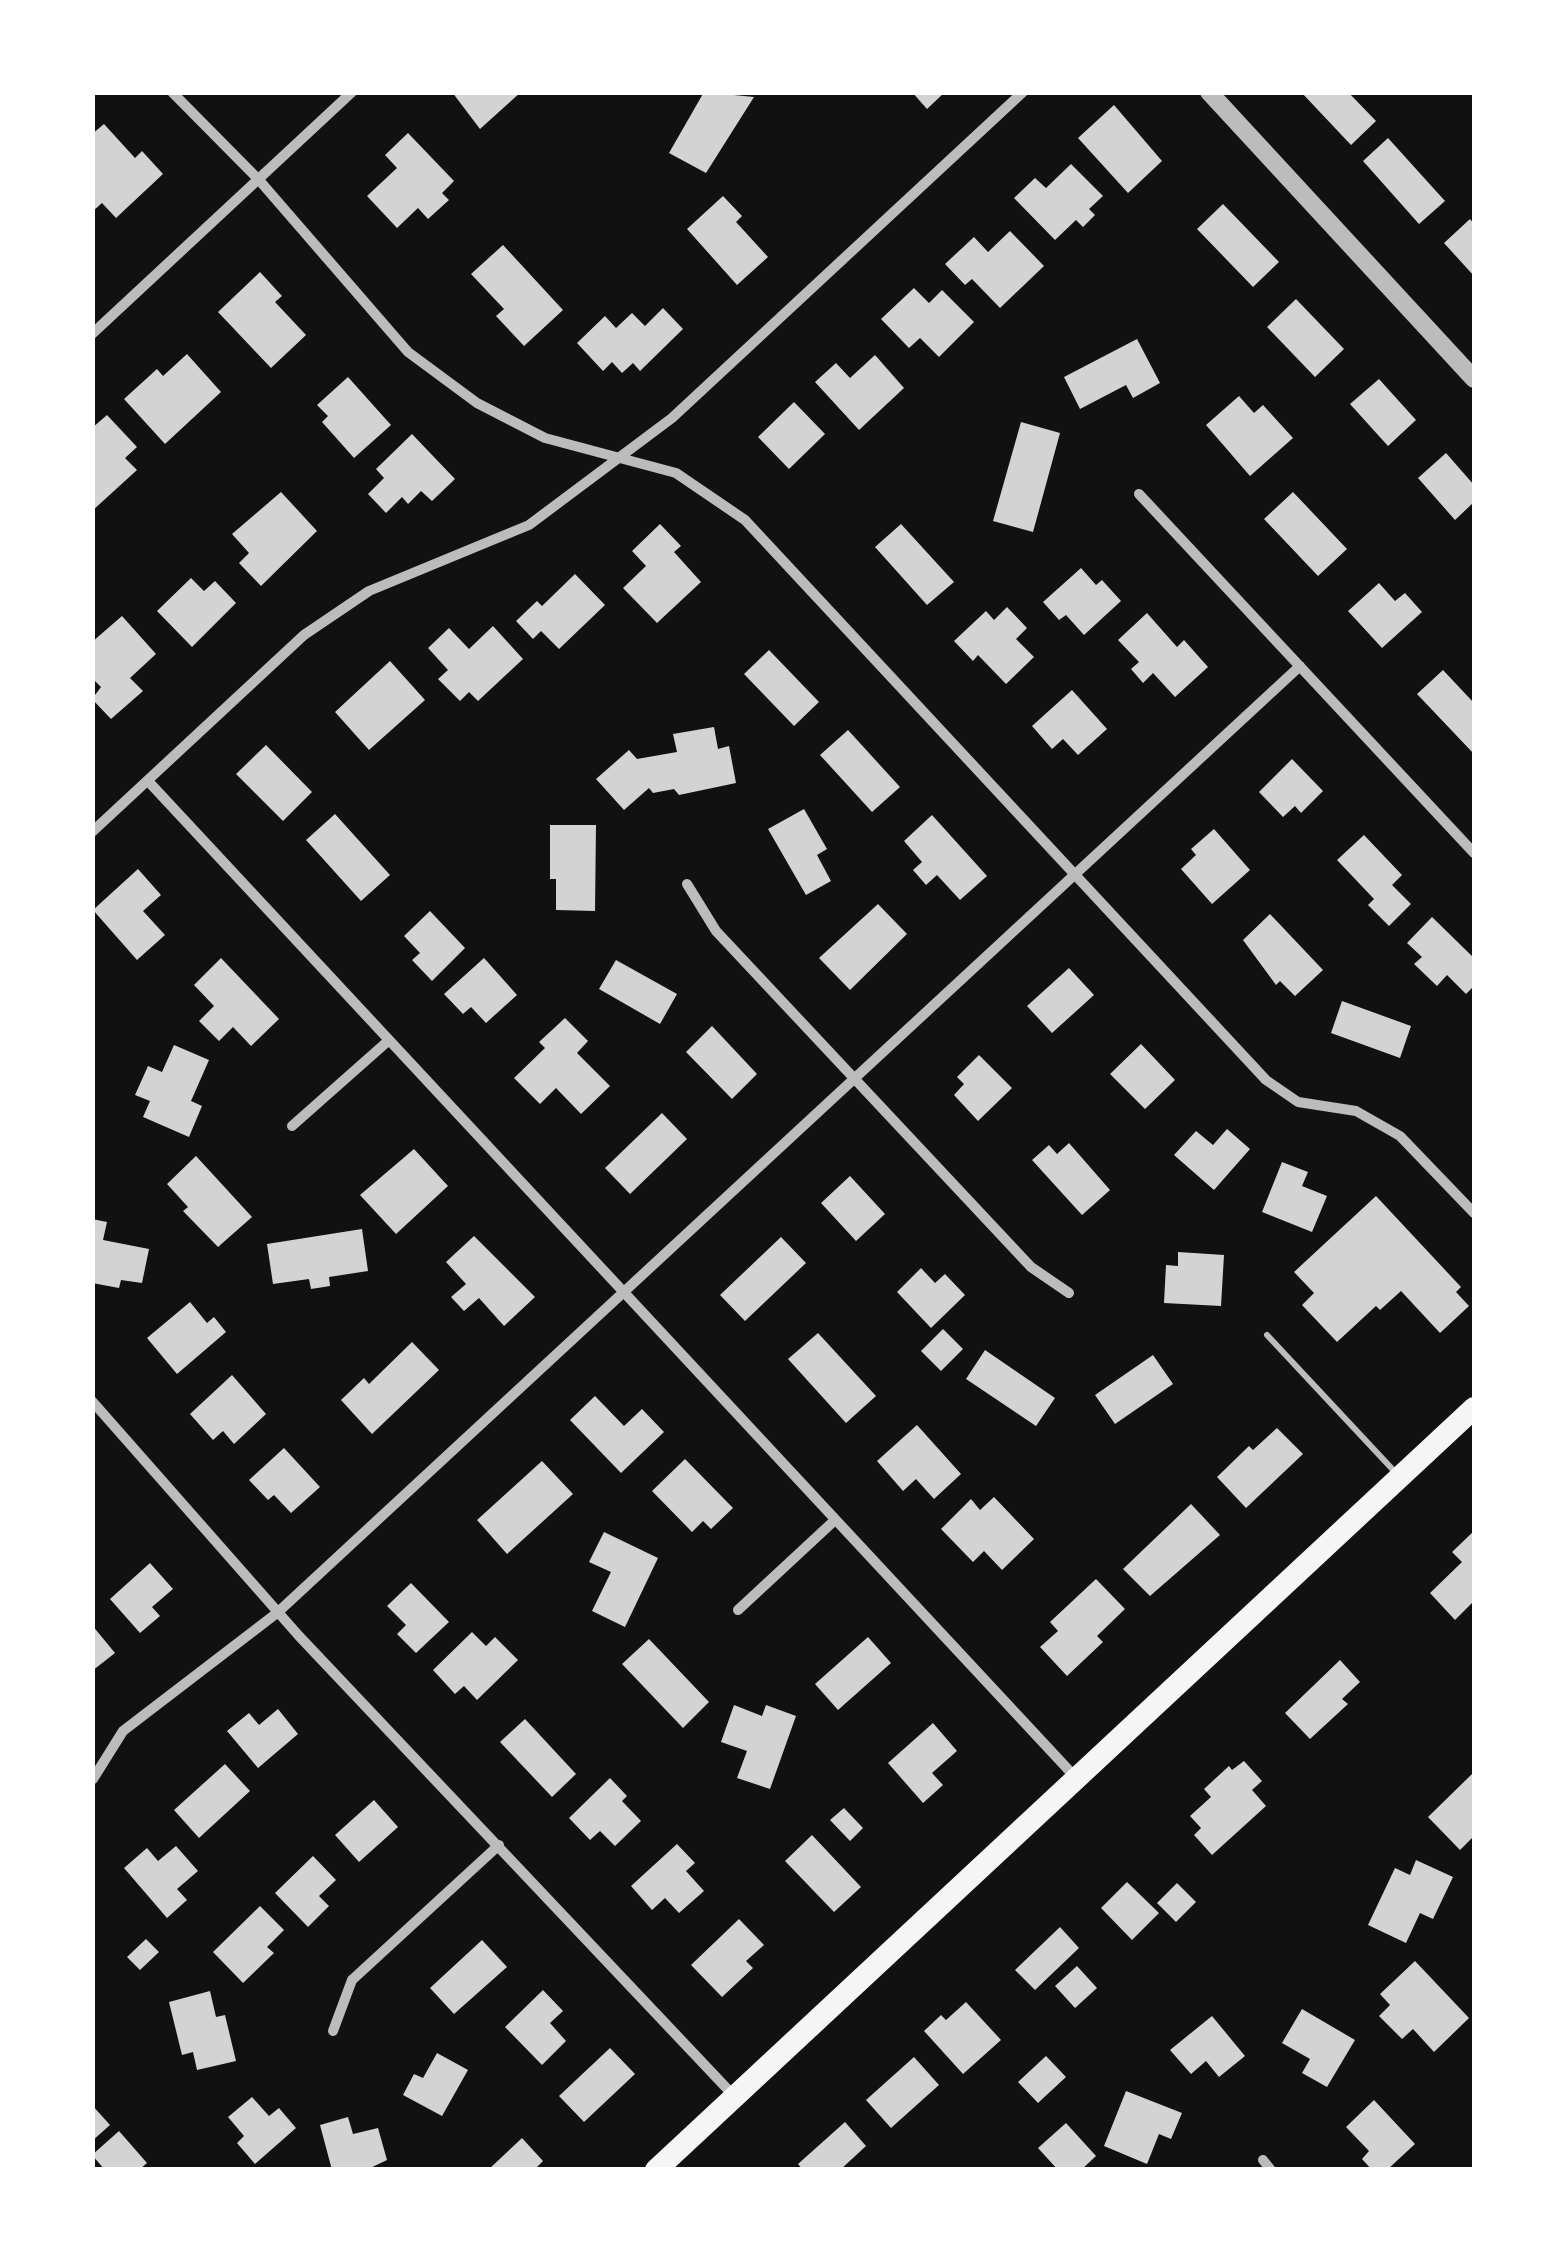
<!DOCTYPE html>
<html>
<head>
<meta charset="utf-8">
<style>
	body { margin:0 }
	#map { position:relative; width:1567px; height:2262px; overflow:hidden; background:#111; font-family:Lato,sans-serif }
	canvas { display:block }
	.frame { position:absolute; inset:0; border:95px solid #fff; pointer-events:none }
</style>
</head>
<body>
<div id="map">
<canvas width="1567" height="2262"></canvas>
<div class="frame"></div>
</div>
<script>
const ctx = document.querySelector('canvas').getContext('2d');
ctx.lineJoin = 'round';
function paint(path, color) { ctx.fillStyle = color; ctx.fill(path, 'evenodd'); }
function trace(path, color, width, dash) { ctx.strokeStyle = color; ctx.lineWidth = width; ctx.lineCap = dash ? 'butt' : 'round'; ctx.setLineDash(dash || []); ctx.stroke(path); }
paint(new Path2D(`
	M452 92H521L480 129Z
	M704 92 754 97 706 173 669 153Z
	M912 92H945L927 109Z
	M1301 92H1348L1376 121 1351 145Z
	M1114 105 1162 161 1128 193 1078 138Z
	M104 124 135 158 142 151 163 174 116 218 102 203 92 212V134Z
	M408 133 454 181 442 193 449 200 428 219 418 208 397 228 367 196 397 168 385 155Z
	M1388 138 1445 201 1419 224 1363 161Z
	M1071 164 1103 196 1089 209 1095 215 1083 227 1076 220 1055 240 1014 198 1035 178 1046 188Z
	M723 196 742 216 736 222 768 257 737 285 687 229Z
	M1223 204 1279 262 1253 287 1197 229Z
	M1470 219 1474 224V276L1444 243Z
	M1010 231 1044 266 1000 308 972 279 965 285 945 264 974 237 988 252Z
	M503 245 563 310 524 346 496 316 504 309 471 274Z
	M260 272 282 296 275 302 306 335 271 368 218 312Z
	M914 288 929 303 942 290 974 322 939 357 920 338 909 348 881 319Z
	M1296 299 1344 349 1315 377 1267 327Z
	M663 308 683 329 640 371 633 363 622 373 612 362 603 371 577 343 605 316 616 328 632 313 645 326Z
	M1137 339 1160 383 1133 398 1126 385 1080 409 1064 377Z
	M187 354 221 392 165 444 124 399 157 369 163 376Z
	M875 355 904 388 859 430 815 382 836 363 850 378Z
	M348 377 391 425 354 458 322 422 328 416 317 405Z
	M1379 379 1416 420 1388 446 1350 404Z
	M1239 396 1254 413 1263 405 1293 438 1250 476 1206 425Z
	M794 402 825 434 789 469 758 437Z
	M107 415 137 447 125 458 137 470 92 511V428Z
	M1021 422 1060 433 1033 532 993 521Z
	M412 434 455 479 432 501 421 491 408 504 402 497 386 513 368 494 384 478 376 469Z
	M1446 453 1474 485V502L1455 520 1418 478Z
	M281 492 317 531 261 586 239 563 249 553 232 534Z
	M1293 492 1347 549 1318 576 1264 519Z
	M660 524 681 546 674 552 701 582 657 623 623 588 646 566 632 551Z
	M901 524 954 582 927 605 875 547Z
	M1081 568 1096 585 1102 580 1121 601 1084 635 1066 615 1059 620 1043 602Z
	M575 574 605 605 559 649 541 631 533 639 516 621 537 601 542 606Z
	M191 578 204 591 215 581 236 603 192 647 157 611Z
	M1379 583 1395 601 1405 593 1422 612 1382 648 1348 611Z
	M1007 607 1027 628 1016 639 1034 657 1006 684 978 655 973 661 954 641 986 611 994 620Z
	M1147 613 1177 647 1184 640 1208 667 1175 697 1153 673 1143 683 1131 669 1139 662 1118 640Z
	M122 616 156 654 130 678 143 691 111 719 92 699 101 687 92 678V642Z
	M493 626 523 659 478 701 469 692 460 701 438 679 448 670 428 648 449 628 469 649Z
	M769 650 819 702 794 726 744 674Z
	M390 661 425 700 369 750 335 712Z
	M1443 670 1474 703V754L1417 694Z
	M1072 690 1107 729 1078 755 1063 739 1052 749 1032 726Z
	M714 727 718 749 729 746 736 783 679 795 674 789 653 793 649 788 624 810 596 779 629 750 637 759 677 752 673 734Z
	M848 730 900 787 872 812 820 755Z
	M266 745 312 792 283 821 236 774Z
	M1292 759 1323 791 1301 813 1295 806 1283 817 1259 792Z
	M804 809 827 849 817 855 831 881 806 895 768 829Z
	M335 814 390 875 361 901 306 840Z
	M932 815 987 876 960 900 937 875 926 885 913 870 922 862 904 841Z
	M550 825H596L595 911 556 910V879H550Z
	M1214 829 1250 870 1212 904 1181 869 1196 855 1191 849Z
	M1364 835 1402 875 1392 885 1411 904 1389 926 1368 905 1374 899 1337 860Z
	M138 869 161 895 143 911 165 935 137 960 93 910Z
	M878 904 907 934 850 990 819 958Z
	M430 911 465 948 432 981 412 960 420 953 404 936Z
	M1270 914 1323 970 1295 996 1280 981 1276 985 1243 940Z
	M1432 917 1474 958V986L1466 994 1447 975 1437 986 1414 964 1422 957 1407 943Z
	M221 958 279 1019 251 1046 233 1027 219 1041 199 1021 214 1006 194 985Z
	M484 958 517 995 486 1023 471 1007 463 1014 444 994Z
	M616 960 677 994 660 1024 599 989Z
	M1069 968 1094 995 1052 1033 1027 1006Z
	M1342 1001 1411 1026 1400 1058 1331 1033Z
	M565 1018 588 1041 577 1053 610 1086 581 1114 556 1088 540 1104 514 1078 545 1048 539 1042Z
	M712 1026 757 1074 732 1099 686 1052Z
	M1141 1044 1175 1080 1145 1109 1110 1074Z
	M174 1045 209 1060 191 1101 202 1106 189 1137 143 1117 150 1101 135 1095 148 1066 162 1072Z
	M979 1055 1012 1088 978 1121 954 1095 964 1084 957 1077Z
	M662 1113 687 1139 630 1194 605 1168Z
	M1227 1129 1250 1149 1214 1190 1174 1155 1196 1131 1213 1145Z
	M1069 1143 1110 1190 1082 1215 1032 1160 1049 1145 1057 1154Z
	M414 1149 448 1186 396 1234 360 1195Z
	M196 1156 252 1217 218 1247 183 1211 188 1207 167 1184Z
	M1282 1162 1308 1172 1302 1186 1327 1196 1312 1232 1262 1212Z
	M850 1176 885 1214 856 1241 821 1203Z
	M1376 1196 1461 1287 1456 1292 1469 1306 1440 1333 1401 1291 1380 1310 1376 1306 1337 1342 1302 1305 1314 1293 1294 1272Z
	M92 1219 107 1222 103 1240 149 1249 142 1283 121 1280 119 1288 92 1283Z
	M362 1229 368 1271 329 1277 330 1286 311 1289 309 1279 273 1284 267 1244Z
	M474 1236 535 1297 504 1326 479 1298 464 1311 451 1297 466 1284 446 1262Z
	M781 1237 806 1263 745 1321 720 1295Z
	M1178 1252 1224 1255 1221 1306 1164 1303 1166 1265 1178 1266Z
	M921 1268 935 1283 945 1274 965 1295 931 1328 897 1292Z
	M190 1302 207 1323 214 1317 226 1332 177 1374 147 1338Z
	M943 1329 963 1349 941 1371 921 1351Z
	M818 1333 876 1396 846 1423 788 1359Z
	M412 1342 439 1370 372 1434 341 1400 364 1378 369 1384Z
	M985 1350 1055 1398 1036 1426 966 1379Z
	M1153 1355 1173 1384 1115 1424 1095 1395Z
	M232 1375 266 1414 234 1444 223 1431 213 1440 190 1414Z
	M595 1396 624 1426 642 1409 664 1432 621 1473 570 1420Z
	M917 1425 961 1474 934 1499 916 1479 903 1491 877 1461Z
	M1277 1428 1303 1454 1246 1508 1217 1477 1249 1446 1253 1450Z
	M284 1448 320 1487 291 1513 274 1495 268 1500 249 1480Z
	M685 1459 733 1508 711 1529 703 1521 692 1532 652 1491Z
	M542 1461 573 1494 507 1554 477 1520Z
	M994 1497 1034 1539 1002 1570 984 1551 973 1562 941 1529 971 1499 980 1510Z
	M1191 1504 1220 1535 1150 1596 1123 1569Z
	M1474 1531V1601L1455 1620 1430 1593 1462 1562 1452 1552Z
	M604 1532 658 1558 625 1627 592 1611 611 1572 589 1562Z
	M150 1563 173 1589 152 1607 160 1616 140 1633 110 1599Z
	M1096 1579 1125 1609 1097 1636 1103 1642 1067 1676 1040 1647 1058 1631 1050 1622Z
	M411 1583 449 1622 416 1653 397 1634 406 1625 387 1606Z
	M92 1625 115 1653 92 1671Z
	M472 1632 486 1646 495 1637 518 1660 477 1700 464 1686 455 1694 433 1670Z
	M868 1637 891 1663 838 1710 815 1684Z
	M649 1639 709 1702 683 1728 622 1664Z
	M1340 1660 1360 1682 1342 1699 1348 1704 1310 1739 1285 1713Z
	M734 1705 762 1716 766 1705 796 1716 770 1789 737 1778 747 1751 721 1742Z
	M278 1709 298 1734 258 1768 227 1731 249 1713 259 1725Z
	M525 1719 576 1774 552 1797 500 1742Z
	M933 1723 957 1751 932 1773 943 1785 923 1803 888 1763Z
	M1244 1761 1262 1781 1252 1790 1266 1806 1212 1855 1194 1835 1201 1828 1190 1816 1211 1797 1204 1789 1229 1766 1232 1770Z
	M225 1764 250 1791 199 1838 174 1810Z
	M1472 1774 1474 1836 1460 1850 1428 1817Z
	M610 1778 627 1796 622 1801 641 1821 615 1846 600 1831 590 1840 569 1818Z
	M374 1800 398 1827 359 1862 335 1835Z
	M844 1808 863 1828 850 1841 830 1820Z
	M812 1835 861 1887 834 1912 785 1861Z
	M677 1844 695 1863 686 1871 704 1891 679 1913 665 1898 652 1910 631 1886Z
	M176 1846 198 1871 177 1889 187 1900 167 1918 124 1868 147 1848 158 1861Z
	M313 1856 336 1880 319 1896 329 1906 308 1927 275 1893Z
	M1416 1860 1453 1877 1433 1919 1420 1913 1406 1943 1368 1925 1395 1868 1410 1875Z
	M1127 1882 1159 1913 1132 1940 1101 1908Z
	M1177 1883 1196 1902 1176 1922 1157 1903Z
	M260 1906 284 1930 267 1947 274 1953 243 1983 213 1952Z
	M739 1919 764 1945 746 1961 753 1968 722 1997 691 1965Z
	M1060 1927 1079 1948 1035 1990 1015 1970Z
	M146 1939 159 1952 140 1970 127 1957Z
	M482 1940 507 1967 454 2014 430 1988Z
	M1415 1961 1469 2018 1434 2052 1413 2029 1402 2039 1379 2016 1390 2005 1380 1994Z
	M1077 1966 1097 1988 1075 2008 1055 1986Z
	M543 1990 563 2011 550 2023 566 2041 542 2065 505 2027Z
	M210 1991 216 2017 225 2015 236 2061 197 2070 193 2052 182 2055 169 2002Z
	M966 2002 1001 2040 963 2074 924 2031 941 2015 946 2020Z
	M1302 2009 1355 2040 1327 2087 1302 2073 1310 2059 1282 2043Z
	M1212 2016 1245 2056 1219 2077 1206 2061 1191 2074 1170 2050Z
	M610 2048 635 2074 584 2122 559 2096Z
	M437 2053 468 2070 442 2116 403 2095 414 2074 423 2078Z
	M1046 2056 1066 2077 1038 2103 1018 2082Z
	M914 2057 939 2085 891 2128 866 2100Z
	M1126 2091 1182 2113 1171 2139 1159 2134 1147 2164 1104 2146Z
	M252 2097 269 2116 279 2108 296 2128 255 2164 237 2143 244 2136 228 2117Z
	M1374 2100 1415 2144 1387 2170H1372L1362 2159 1369 2151 1346 2127Z
	M92 2105 110 2125 92 2141Z
	M348 2117 353 2134 378 2128 387 2160 366 2170H332L320 2125Z
	M845 2122 866 2146 840 2170H803L798 2164Z
	M1066 2123 1096 2156 1081 2170H1058L1038 2148Z
	M119 2131 147 2163 139 2170H105L92 2155Z
	M522 2138 543 2161 534 2170H488Z`), '#d3d3d3');
trace(new Path2D(`
	M92 2168 93 2170`), '#f5f5f5', 5);
trace(new Path2D(`
	M1267 1335 1396 1473`), '#bcbcbc', 6);
trace(new Path2D(`
	M172 92 259 180 408 352 477 403 545 438 676 473 745 520 1266 1080 1298 1102 1356 1111 1400 1136 1474 1213
	M92 334 352 92
	M1139 494 1474 853
	M148 781 1077 1779
	M92 832 304 635 369 591 529 525 672 418 1023 92
	M687 884 716 931 1031 1267 1069 1293
	M292 1126 388 1041
	M92 1401 299 1636 734 2096
	M738 1610 835 1520
	M93 1779 123 1731 277 1613 1300 666
	M333 2031 352 1980 499 1845
	M1263 2160 1271 2170`), '#bcbcbc', 10);
trace(new Path2D(`
	M1209 92 1474 379`), '#bcbcbc', 18);
trace(new Path2D(`
	M656 2170 1474 1408`), '#f5f5f5', 22);
</script>
</body>
</html>
